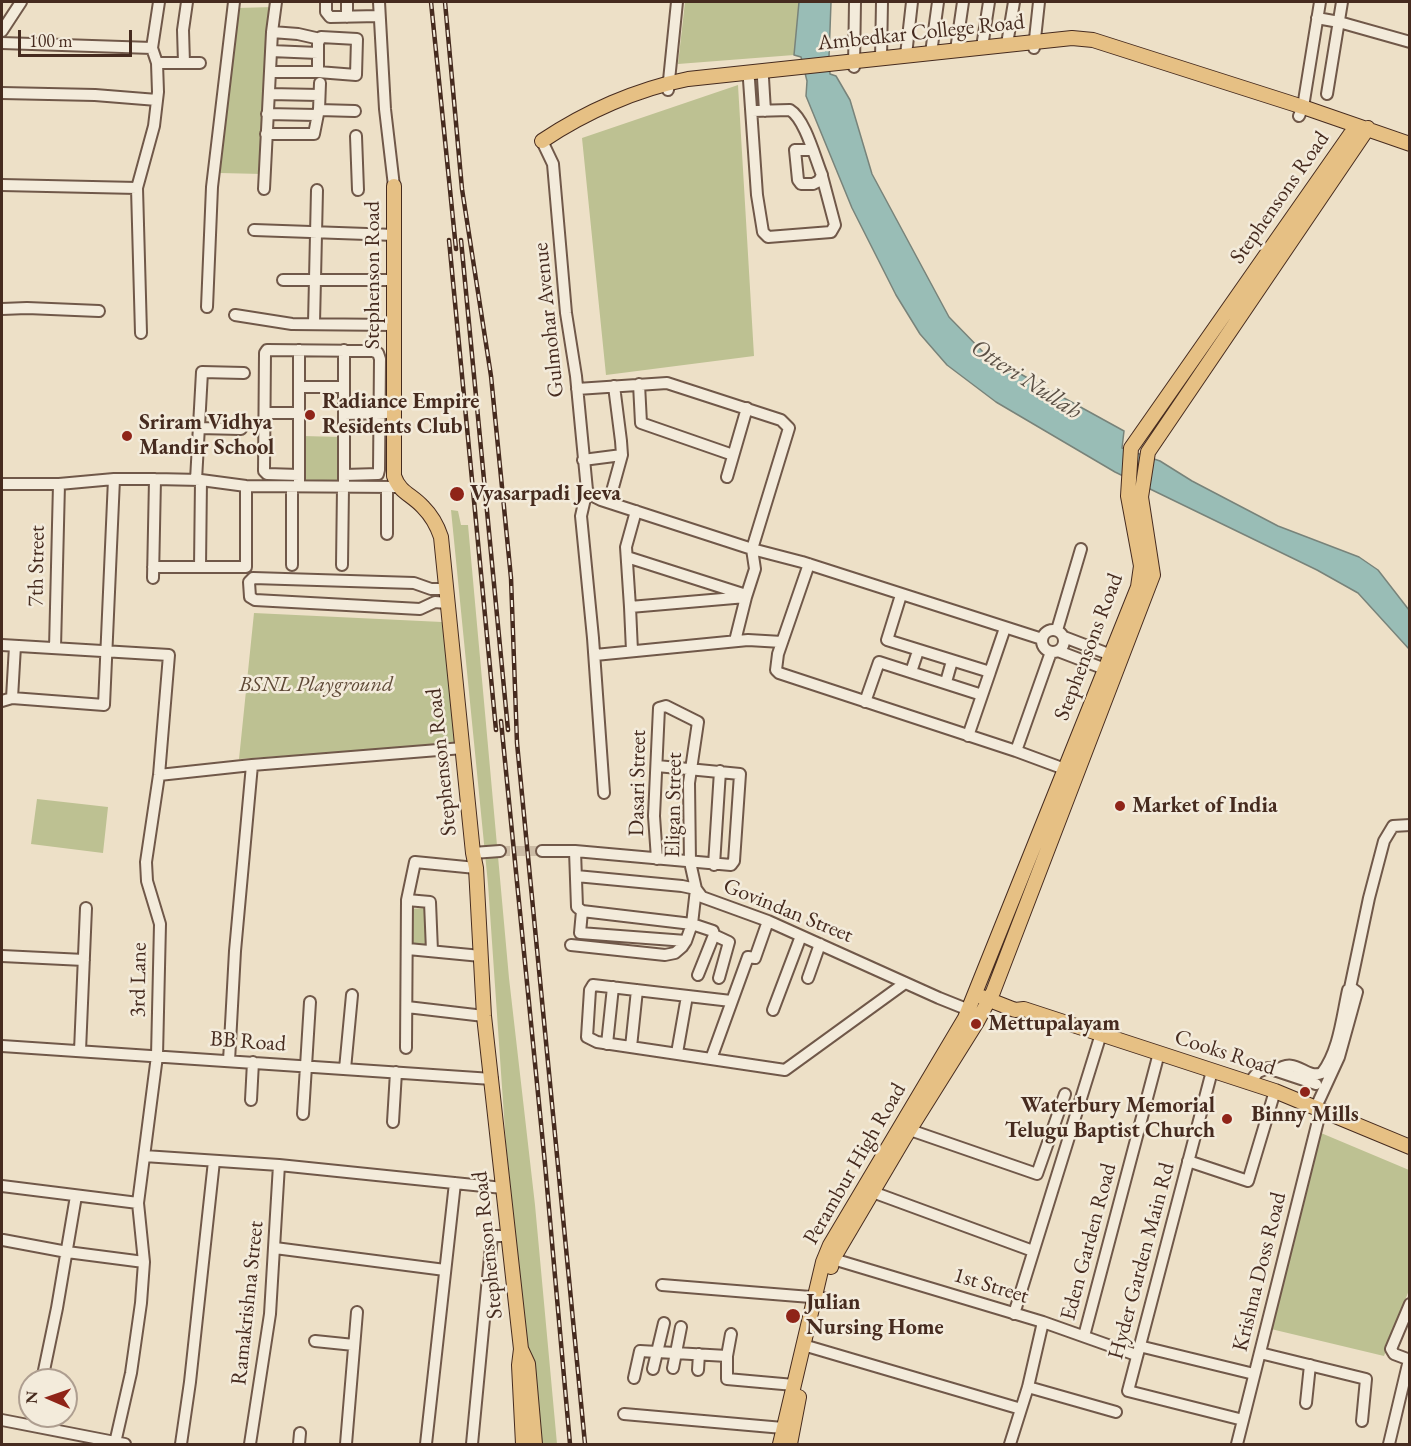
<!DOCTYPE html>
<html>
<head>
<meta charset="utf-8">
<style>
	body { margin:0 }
	#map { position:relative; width:1411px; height:1446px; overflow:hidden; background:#ede0c7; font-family:"EB Garamond",serif }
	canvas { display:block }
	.frame { position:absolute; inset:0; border:3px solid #462b1f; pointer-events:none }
	.north { position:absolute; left:18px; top:1368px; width:60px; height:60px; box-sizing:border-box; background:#f3ebdb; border:2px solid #ae9e90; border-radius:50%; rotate:272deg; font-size:16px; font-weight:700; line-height:24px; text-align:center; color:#462b1f }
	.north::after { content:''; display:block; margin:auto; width:21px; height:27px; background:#8f2418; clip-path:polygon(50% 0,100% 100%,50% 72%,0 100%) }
	.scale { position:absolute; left:18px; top:30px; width:114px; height:27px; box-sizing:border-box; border:3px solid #462b1f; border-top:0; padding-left:8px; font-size:18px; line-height:21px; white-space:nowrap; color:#462b1f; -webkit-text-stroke:4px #f3ebdb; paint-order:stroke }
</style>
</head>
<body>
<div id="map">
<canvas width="1411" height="1446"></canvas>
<div class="frame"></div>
<div class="north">N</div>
<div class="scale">100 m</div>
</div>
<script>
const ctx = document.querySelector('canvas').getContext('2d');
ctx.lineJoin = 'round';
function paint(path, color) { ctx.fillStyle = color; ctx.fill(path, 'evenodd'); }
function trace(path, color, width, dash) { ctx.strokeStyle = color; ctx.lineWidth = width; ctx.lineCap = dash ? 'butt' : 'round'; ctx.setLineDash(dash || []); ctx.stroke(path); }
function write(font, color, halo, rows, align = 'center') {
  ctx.font = font + ' "EB Garamond",serif'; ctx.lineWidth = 5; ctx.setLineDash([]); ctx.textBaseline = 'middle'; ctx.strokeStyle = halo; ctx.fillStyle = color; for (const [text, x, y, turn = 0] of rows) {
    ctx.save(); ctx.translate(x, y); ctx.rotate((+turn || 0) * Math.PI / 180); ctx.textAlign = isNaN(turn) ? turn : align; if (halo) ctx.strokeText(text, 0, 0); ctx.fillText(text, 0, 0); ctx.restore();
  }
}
paint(new Path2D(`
	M685 2H799L794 55 678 64Z
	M273 7 262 174 220 173V158L237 8Z
	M738 85 754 356 606 375 582 138Z
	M303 436 340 437V481H302Z
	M451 510 458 511 461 525H468L509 978 535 1205 557 1444H538L506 1145 488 884Z
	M254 613 442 622 455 744 239 759Z
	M37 799 108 807 103 853 31 844Z
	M425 908V944H409V909Z
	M1321 1133 1409 1170V1290L1384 1356 1271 1329Z`), '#bdc192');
const water = new Path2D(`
	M799 2H831L829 57 830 74 836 76 850 100 872 174 949 317 986 355 1124 431 1122 448 1160 461 1192 481 1278 526 1359 557 1378 570 1409 610V649L1358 593 1317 570 1115 472 996 402 947 365 920 334 896 295 852 208 806 96 807 81 801 57 794 55Z`);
paint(water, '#99bdb6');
trace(water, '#78837a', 1.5);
trace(new Path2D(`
	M500 851H542`), '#ccbca5', 10, [10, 5]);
const minor = new Path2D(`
	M326 2V12L330 17 379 16
	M347 2V17
	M379 2 385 109 394 186
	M1317 18 1339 22 1410 42
	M2 31 21 2
	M272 32 298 34 320 39
	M321 37 357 39 356 75 318 72V43Z
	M2 43 152 48
	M1007 44 1014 2
	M982 47 989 2
	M1034 48 1039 2
	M956 50 963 2
	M271 51 318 53
	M931 53 938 2
	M906 55 912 2
	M881 58 882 2
	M157 63H200
	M184 63 183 30 187 2
	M854 67 855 2
	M270 72H318
	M763 78 765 111
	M749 80 757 195 763 232 768 237 831 232 835 225 822 176
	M320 83 319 110 355 111
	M668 90 677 2
	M2 93 95 95 157 100
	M269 94 319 95
	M1327 94 1342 2
	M752 111 790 110C805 119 815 158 822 175L819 181 813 184H801L798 180 795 150H812
	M267 114 316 115
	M1299 116 1303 107 1320 2
	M266 134H314L319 109
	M356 136 358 190
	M542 141 553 164 566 313 576 376 587 490 581 516 593 638 604 793
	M2 185 137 188
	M264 189 272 32 276 2
	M254 230 395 235
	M283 280H395
	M207 307 212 187 234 2
	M2 309 27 308 99 311
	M235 315 292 324 395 325
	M314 323 317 190
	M141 333 137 188 154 126 158 92 157 63 152 48 159 2
	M344 350V481
	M639 384 641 423 733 455
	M299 387H344
	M577 389 667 383 781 420 789 428 752 549 601 500 591 495 587 490
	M265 413H299
	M344 414 386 413
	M199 428 241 429
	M583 460 622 455
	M299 475 267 474 264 471 265 353 267 350 373 351 378 353 380 359 379 470 378 474 344 475
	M727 477 747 408
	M196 480 202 372 244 373
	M299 481V350
	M2 484H59L114 479H155L201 480 246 486 398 487
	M292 487V565
	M387 488V534
	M609 502 622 455 621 441 614 386
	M636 511 626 547 630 607 746 597 755 569 752 549 802 562 1042 639
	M627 557 746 595
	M809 564 778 654 776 670 779 673 1016 751 1070 771
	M342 565 343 487
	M153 567H246V486
	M200 567 201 480
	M153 578 155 479
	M446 589H431L414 583 253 578 249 582 250 597 255 600 420 609 435 602 447 603
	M901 595 887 640 990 672 1005 628
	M630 607 632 651
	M1042 641a11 11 0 1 1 22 0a11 11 0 1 1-22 0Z
	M1057 630 1081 549
	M1064 637 1111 655
	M735 641 746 597
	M2 645 169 655 159 775 146 862 147 881 160 924 157 1056 138 1203 144 1262 141 1303 131 1373 115 1443
	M55 648 59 484
	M1058 651 1105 669
	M595 655 748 640 782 642
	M911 672 918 651
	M946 682 952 661
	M12 698 104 705 114 479
	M2 701 12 698 15 646
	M865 702 879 662 982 695
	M968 736 990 672
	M1016 751 1051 652
	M159 775 252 765 463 748
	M542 851H575L731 865 734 861 740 774 657 766
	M575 851 577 907 582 911 692 924 713 931 714 935 729 942 719 978
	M473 853 500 851
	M714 865 720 771
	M576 876 682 886 696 889 702 897 768 921 939 998 974 1012
	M407 900 430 902 432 951
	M582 911 580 933 686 941
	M571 945 665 955 675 953 682 947 686 941 692 924 696 889 690 862 689 783 698 722 666 706 659 708 654 816 657 859
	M408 949 481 956
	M2 956 84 960
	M698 975 714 935
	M808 978 820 944
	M1350 988 1369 898 1384 841 1393 826 1410 825
	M731 1001 593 985 590 990 587 1037 597 1042 785 1070 905 983
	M407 1007 484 1016
	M773 1010 801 936
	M607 1044 613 987
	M2 1046 492 1079
	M631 1047 637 990
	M406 1048 407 900 415 862 476 868
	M80 1051 86 908
	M677 1053 687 996
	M711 1059 748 957 755 958 768 921
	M229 1061 235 951 252 765
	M345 1069 352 995
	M1212 1071 1128 1391 1243 1420
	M1276 1071C1296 1055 1305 1080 1322 1073 1339 1051 1342 1017 1348 990L1353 989 1357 992 1339 1057 1316 1107
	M1249 1083 1258 1072 1268 1068 1316 1084
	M251 1100 253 1062
	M303 1114 310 1002
	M393 1122 396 1072
	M910 1130 1037 1174 1065 1094
	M144 1156 279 1165 503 1188
	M1188 1161 1248 1181 1275 1091
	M2 1186 138 1203
	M867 1190 1033 1251
	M3 1240 67 1252 144 1262
	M275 1248 445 1270
	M833 1259 1043 1322 1136 1355
	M662 1285 823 1298
	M1410 1304 1391 1349 1394 1354 1410 1360
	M1014 1314 1101 1034
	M1084 1336 1159 1053
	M315 1341 354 1345
	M1139 1346 1254 1374
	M810 1347 1021 1409
	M1260 1353 1366 1379 1362 1421
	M727 1356 731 1334
	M673 1368 681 1327
	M653 1369 664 1323
	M698 1370 699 1354
	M634 1378 640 1351 727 1356V1379L794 1385
	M42 1380 57 1308 76 1196
	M1028 1387 1116 1412
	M1306 1403 1310 1365
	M624 1414 783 1428
	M2 1420 125 1444
	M181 1444 190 1382 214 1161
	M250 1444 270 1314 279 1165
	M299 1444 300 1433
	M346 1444 357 1312
	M426 1444 455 1183
	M472 1444 492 1236H508
	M1010 1444 1028 1387 1043 1322
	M1237 1444 1321 1109
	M1389 1444 1409 1360`);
const major = new Path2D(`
	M542 141C585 112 637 89 688 79L1072 38 1093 40 1303 107 1410 144
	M394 186V476C400 493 411 494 423 507 432 516 437 525 441 537L473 853 476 868 484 1016 521 1349 519 1365 523 1444
	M982 997 1015 1010 1024 1009 1275 1091 1410 1147
	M831 1267 833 1259 905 1137 977 1022 993 992 1153 575 1141 497 1148 452 1368 128
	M521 1349 528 1364 535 1444
	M780 1444 823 1262 830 1245 965 1018 1138 587 1141 566 1128 496 1131 448 1352 132 1354 125
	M790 1444 799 1397`);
trace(minor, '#705849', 14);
trace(major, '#462b1f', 16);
trace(minor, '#f3ebdb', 10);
trace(major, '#e6c084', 14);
const rail = new Path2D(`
	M431 2 456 249
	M445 2 462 189 491 376 511 578 517 743 585 1444
	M449 240 496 730
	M461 240 508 730
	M501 721 545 1164 570 1444`);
trace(rail, '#462b1f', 4.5);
trace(rail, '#f3ebdb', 2, [7]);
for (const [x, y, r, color] of [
	[310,415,6,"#8f2418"],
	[127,436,6,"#8f2418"],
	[457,494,8,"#8f2418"],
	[1120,806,6,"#8f2418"],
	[976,1024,6,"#8f2418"],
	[1305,1092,6,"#8f2418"],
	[1227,1119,6,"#8f2418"],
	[793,1316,8,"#8f2418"]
]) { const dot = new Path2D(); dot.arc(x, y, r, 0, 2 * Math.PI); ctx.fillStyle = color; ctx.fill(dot); trace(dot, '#f3ebdb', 2); }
write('22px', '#462b1f', '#f3ebdb', [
	["Ambedkar College Road",921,33,-6],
	["Stephensons Road",1280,198,-55],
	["Stephenson Road",373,275,-90],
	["Gulmohar Avenue",549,320,-96],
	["7th Street",37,566,-89],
	["Stephensons Road",1089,647,-69],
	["Stephenson Road",442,762,-96],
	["Dasari Street",638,783,-89],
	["Eligan Street",674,805,-89],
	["Govindan Street",788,911,22],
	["3rd Lane",139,980,-89],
	["BB Road",248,1042,4],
	["Cooks Road",1225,1053,18],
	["Perambur High Road",855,1164,-60],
	["Eden Garden Road",1089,1242,-75],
	["Stephenson Road",488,1245,-96],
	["Hyder Garden Main Rd",1142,1261,-75],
	["Krishna Doss Road",1260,1272,-76],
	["1st Street",991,1286,17],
	["Ramakrishna Street",248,1303,-84]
]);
write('bold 22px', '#462b1f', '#f3ebdb', [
	["Radiance Empire",322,402],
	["Residents Club",322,427],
	["Sriram Vidhya",139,423],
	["Mandir School",139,448],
	["Vyasarpadi Jeeva",470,494],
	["Market of India",1132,806],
	["Mettupalayam",988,1024],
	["Waterbury Memorial",1215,1106,"right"],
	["Telugu Baptist Church",1215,1131,"right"],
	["Binny Mills",1305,1115,"center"],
	["Julian",806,1303],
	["Nursing Home",806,1328]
], 'left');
write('italic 22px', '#5e4936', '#f3ebdb', [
	["BSNL Playground",316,685]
]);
write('italic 24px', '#5b5045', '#f3ebdb', [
	["Otteri Nullah",1026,380,33]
]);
</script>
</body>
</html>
